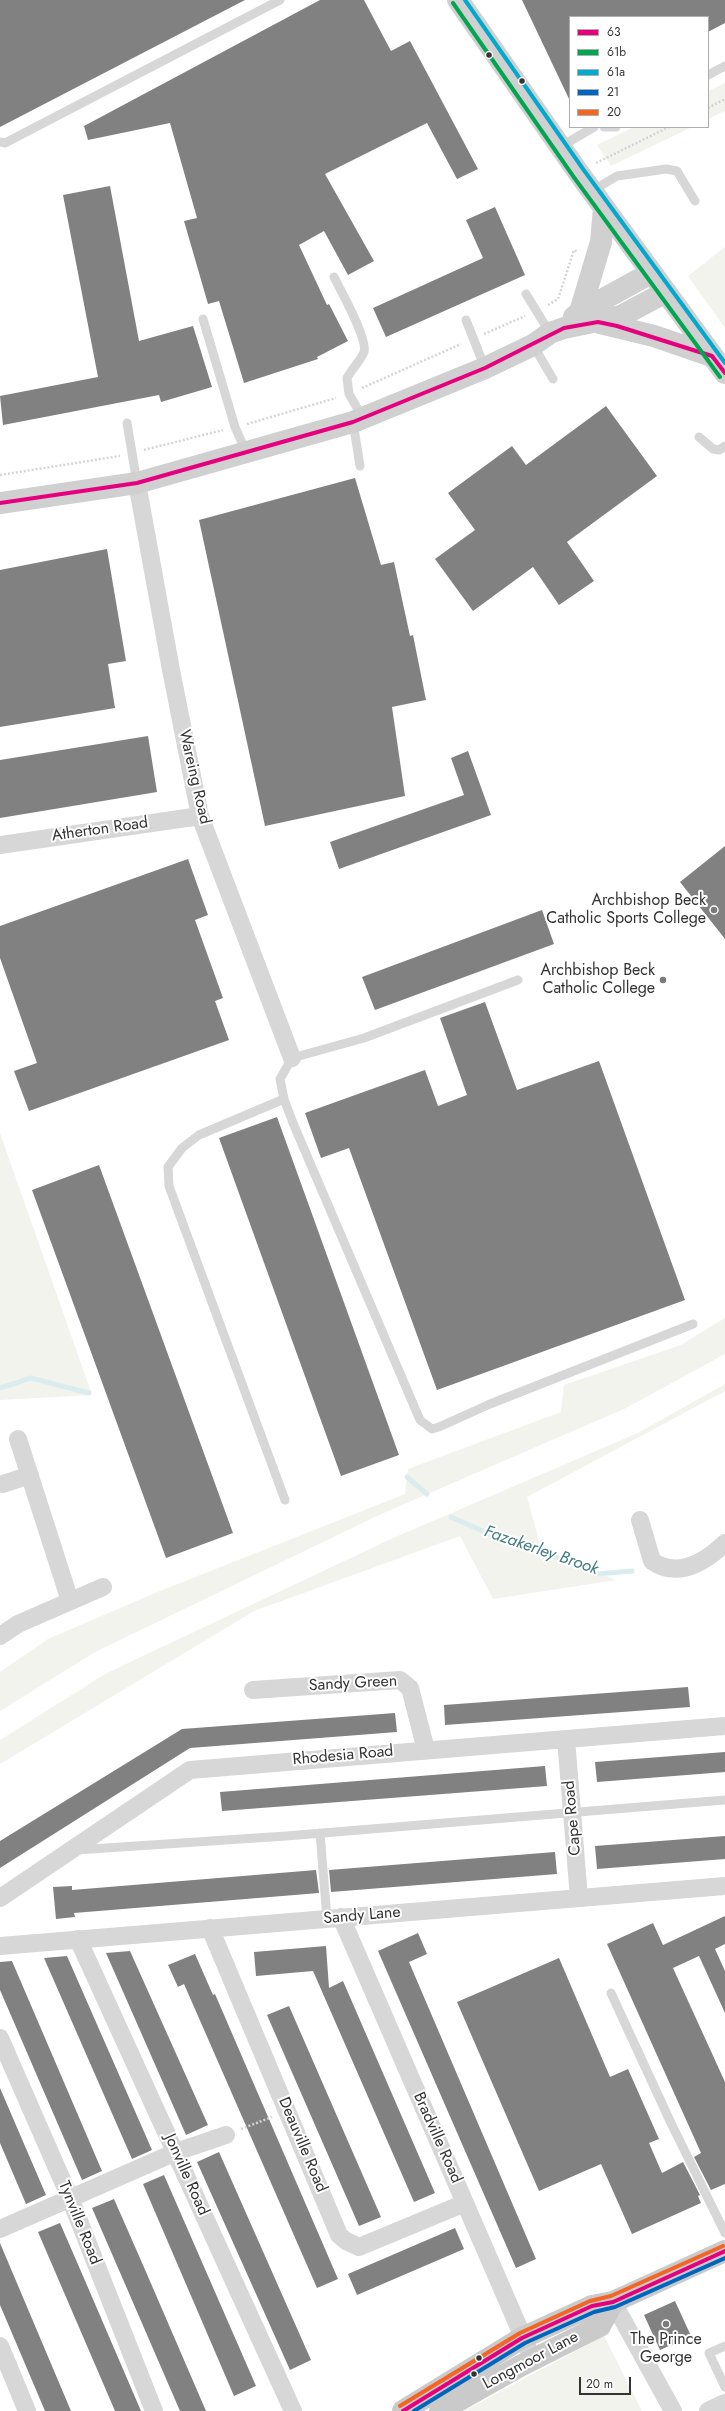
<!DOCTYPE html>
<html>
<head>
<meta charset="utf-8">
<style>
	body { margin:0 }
	#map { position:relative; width:725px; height:2411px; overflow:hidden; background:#fff; font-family:Jost,sans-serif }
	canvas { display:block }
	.legend { position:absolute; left:569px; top:16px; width:140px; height:112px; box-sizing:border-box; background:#fff; border:1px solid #adadad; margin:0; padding:5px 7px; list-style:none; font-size:12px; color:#333 }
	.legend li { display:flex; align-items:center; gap:8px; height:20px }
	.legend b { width:20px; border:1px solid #adadad }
	.scale { position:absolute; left:579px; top:2377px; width:52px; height:18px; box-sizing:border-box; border:2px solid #333; border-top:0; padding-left:5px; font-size:12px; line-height:14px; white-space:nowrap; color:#333; -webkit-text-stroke:3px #fff; paint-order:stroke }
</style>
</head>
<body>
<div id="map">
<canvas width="725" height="2411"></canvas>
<ul class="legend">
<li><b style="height:5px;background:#e5007d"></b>63</li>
<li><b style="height:5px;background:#00a651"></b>61b</li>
<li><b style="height:5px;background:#00a9ce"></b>61a</li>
<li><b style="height:5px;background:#0065bd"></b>21</li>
<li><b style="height:5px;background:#f26522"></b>20</li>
</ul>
<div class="scale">20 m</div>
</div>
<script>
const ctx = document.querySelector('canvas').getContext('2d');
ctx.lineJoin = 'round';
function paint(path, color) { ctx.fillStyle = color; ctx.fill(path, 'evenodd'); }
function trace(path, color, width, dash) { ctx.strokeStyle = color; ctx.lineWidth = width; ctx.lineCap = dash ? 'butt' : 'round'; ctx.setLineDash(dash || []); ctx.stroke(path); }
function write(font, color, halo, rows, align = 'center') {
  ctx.font = font + ' Jost,sans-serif'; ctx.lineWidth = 4; ctx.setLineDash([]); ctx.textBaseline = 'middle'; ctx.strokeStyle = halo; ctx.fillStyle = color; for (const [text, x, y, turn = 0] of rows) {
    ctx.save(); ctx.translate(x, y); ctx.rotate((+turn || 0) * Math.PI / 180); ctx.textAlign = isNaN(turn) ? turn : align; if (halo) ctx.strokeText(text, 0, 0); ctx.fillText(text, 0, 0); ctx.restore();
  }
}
paint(new Path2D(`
	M725 83V111L708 119V91Z
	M634 127H692L611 166 597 145Z
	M725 247V328L688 276Z
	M0 1133 92 1395 0 1400Z
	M725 1318V1354L626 1408 379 1515 95 1652 0 1711V1672L48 1639 160 1591 405 1494 408 1469 561 1412 564 1385 681 1345Z
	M725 1384V1391L527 1497 541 1548 616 1580 493 1599 460 1536 254 1611 0 1764V1740L107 1673 391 1539 638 1433Z
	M604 2336 642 2411H464Z`), '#f1f3ec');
trace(new Path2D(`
	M0 1388 31 1378 89 1393
	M407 1477 427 1494
	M451 1517 494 1536 529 1546 597 1574 632 1571`), '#dbecef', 5);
paint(new Path2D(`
	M0 0H245L0 127Z
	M320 0H364L391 51 410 41 478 169 457 179 427 123 325 174 374 261 348 275 324 231 299 245 327 305 329 304 348 341 317 357 318 359 244 383 219 301 208 304 184 221 197 218 170 123 88 140 84 126Z
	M522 0H725V23L708 32V17H570V101Z
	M110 186 139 341 193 326 212 387 161 402 159 395 3 425 0 396 98 377 63 195Z
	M495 207 525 275 386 337 373 308 483 258 466 220Z
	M606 406 657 476 567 542 594 581 559 605 533 567 473 611 435 559 475 530 448 493 512 446 526 465Z
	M355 478 381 565 394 562 410 636 413 635 426 700 392 707 405 796 265 826 199 520Z
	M107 549 126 661 108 664 115 708 0 727V570Z
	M148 736 157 792 0 818V760Z
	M468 751 491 815 339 869 330 842 464 795 451 758Z
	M725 846V939L680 882Z
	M188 859 208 915 195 920 223 998 215 1001 229 1040 29 1111 14 1071 37 1063 0 958V926Z
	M542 910 554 944 375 1010 362 977Z
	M485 1002 517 1090 599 1061 685 1300 437 1390 349 1148 321 1158 305 1113 425 1070 438 1106 467 1095 440 1018Z
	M277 1117 399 1455 341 1476 219 1138Z
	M99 1165 233 1533 166 1558 32 1190Z
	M688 1687 690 1707 445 1725 444 1705Z
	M395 1713 397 1732 190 1748 0 1868V1841L182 1729Z
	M725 1752V1772L597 1782 595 1762Z
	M545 1766 547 1786 222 1811 220 1792Z
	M725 1836V1859L597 1869 595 1846Z
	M555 1852 557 1874 331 1892 329 1870Z
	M316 1870 319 1893 74 1913 75 1917 56 1919 53 1887 72 1886V1890Z
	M725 1916V1944L715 1949 725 1971V2013L699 1956 673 1968 725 2082V2184L711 2190 694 2157 701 2153 607 1944 653 1923 663 1945Z
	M418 1933 427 1954 409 1962 536 2259 516 2268 378 1951Z
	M326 1946 329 1988 343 1981 435 2193 414 2202 313 1971 256 1976 254 1952Z
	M130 1951 208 2125 186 2135 106 1953Z
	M195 1954 213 1995 215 1994 338 2279 317 2288 184 1984 178 1987 168 1965Z
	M67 1956 152 2150 132 2159 44 1958Z
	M559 1958 610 2077 628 2069 659 2139 649 2143 662 2173 683 2162 700 2195 698 2196 701 2203 632 2234 601 2164 539 2191 457 2002Z
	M12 1961 102 2171 82 2180 0 1990V1962Z
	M289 2006 381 2217 359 2226 267 2015Z
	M0 2088 46 2195 26 2204 0 2143Z
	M219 2152 311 2360 290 2370 197 2162Z
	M164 2175 256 2386 234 2396 143 2184Z
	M114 2199 143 2265 206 2411H180L125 2284 92 2208Z
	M60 2223 83 2276 141 2411H115L38 2232Z
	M455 2228 464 2249 357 2295 348 2274Z
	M0 2244V2243L71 2411H45L0 2305Z
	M675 2301 691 2336 660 2350 644 2315Z`), '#818181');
trace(new Path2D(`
	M708 108 725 99
	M596 163 669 127
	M548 305 558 299 574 250 578 252
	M484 334 525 316
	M362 388 461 344
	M247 424 336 398
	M144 450 223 430
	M0 475 120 456
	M241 2129 272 2117`), '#d5d5d5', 2.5, [2, 2]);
trace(new Path2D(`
	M708 75 725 66
	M604 127H616
	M0 142 5 143 280 0
	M560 147 594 127
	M592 191 617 176 666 169 677 171 695 201
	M334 277C341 291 368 339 364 352 361 360 351 370 347 378L349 394 363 418
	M526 294 550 333
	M203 319 235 427 246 452
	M466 320 485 368
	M533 345 553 379
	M353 422 360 466
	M127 423 137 483
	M699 437 713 449 719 450 725 446
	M518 980 364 1038 292 1058 280 1079 284 1099 293 1123 420 1420 432 1429 439 1427 490 1404 693 1324
	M284 1099 199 1135 182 1148 168 1167 169 1186 180 1216 285 1500
	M320 1833 327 1919
	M76 1850 286 1836 725 1800
	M611 1993 670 2121 725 2233
	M725 2346 709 2353 725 2387`), '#d7d7d7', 9);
trace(new Path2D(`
	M137 483 171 670 200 816 292 1058
	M0 845 200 816
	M18 1439 70 1601
	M3 1484 30 1475
	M640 1520 652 1561C678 1579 705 1562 725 1543
	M0 1636 18 1624 103 1587
	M253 1690 400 1680 410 1688 426 1750
	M566 1739 579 1898
	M0 1898 190 1770 725 1726
	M341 1917 533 2360
	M210 1928 339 2235 346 2241 359 2247 465 2203
	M78 1939 293 2411
	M0 1946 725 1886
	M0 2038 70 2198 154 2411
	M0 2229 176 2152 226 2135
	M613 2302 673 2411
	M0 2346 27 2411
	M708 2411 725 2403`), '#d7d7d7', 18);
trace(new Path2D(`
	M458 0 578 172 725 373
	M580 312 601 242 604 208
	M574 317 580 312 651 273
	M600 323 654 336 712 356
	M0 503 137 483 353 422 485 368 533 345 550 333 564 328 621 316 666 292`), '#d0d0d0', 22);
trace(new Path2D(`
	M403 2411 522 2338 592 2306 613 2302 725 2251
	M440 2411 520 2366 600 2326 613 2302`), '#cacaca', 22);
trace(new Path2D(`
	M0 503 137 483 353 422 485 368 564 328 598 322 617 326 712 356 725 373
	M403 2411 522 2338 592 2306 613 2302 725 2251`), '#e5007d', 4);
trace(new Path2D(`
	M453 3 573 176 720 377`), '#00a651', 4);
trace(new Path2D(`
	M465 0 583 169 725 363`), '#00a9ce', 4);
trace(new Path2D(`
	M414 2411 525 2343 594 2312 615 2307 725 2258`), '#0065bd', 4);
trace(new Path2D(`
	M400 2406 520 2333 590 2301 611 2296 723 2246`), '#f26522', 4);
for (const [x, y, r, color] of [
	[489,55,3.5,"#333"],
	[522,81,3.5,"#333"],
	[714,910,4,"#7a7a7a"],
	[663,980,4,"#7a7a7a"],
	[666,2324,4,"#7a7a7a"],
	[479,2358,3.5,"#333"],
	[474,2374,3.5,"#333"]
]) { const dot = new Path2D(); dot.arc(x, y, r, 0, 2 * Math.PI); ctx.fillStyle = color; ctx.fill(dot); trace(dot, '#fff', 1.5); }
write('16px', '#333', '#fff', [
	["Wareing Road",194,777,77],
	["Atherton Road",100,830,-8],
	["Sandy Green",353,1684,-3],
	["Rhodesia Road",343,1756,-5],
	["Cape Road",573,1818,-95],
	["Sandy Lane",362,1916,-5],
	["Bradville Road",437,2138,66],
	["Deauville Road",302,2145,67],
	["Jonville Road",186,2175,66],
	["Tynville Road",79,2223,68],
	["Longmoor Lane",531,2361,-28]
]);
write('16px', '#333', '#fff', [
	["Archbishop Beck",706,901],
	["Catholic Sports College",706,919],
	["Archbishop Beck",655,971],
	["Catholic College",655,989],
	["The Prince",666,2340,"center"],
	["George",666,2358,"center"]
], 'right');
write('italic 17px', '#407b84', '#fff', [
	["Fazakerley Brook",541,1551,19]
]);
</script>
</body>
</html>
